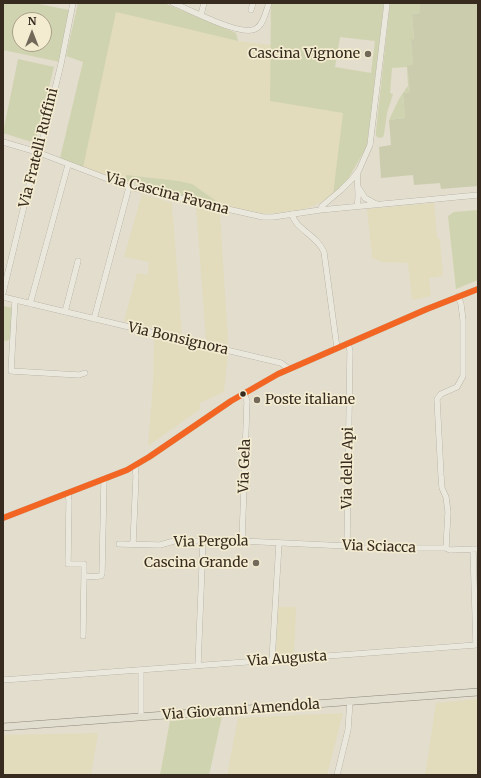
<!DOCTYPE html>
<html>
<head>
<meta charset="utf-8">
<style>
	body { margin:0 }
	#map { position:relative; width:481px; height:778px; overflow:hidden; background:#e2ddcc; font-family:Merriweather,serif }
	canvas { display:block }
	.frame { position:absolute; inset:0; border:4px solid #362b1e; pointer-events:none }
	.north { position:absolute; left:12px; top:12px; width:40px; height:40px; box-sizing:border-box; background:#f4ecd1; border:1px solid #a89f89; border-radius:50%; rotate:0deg; font-size:11px; font-weight:700; line-height:16px; text-align:center; color:#362b1e }
	.north::after { content:''; display:block; margin:auto; width:14px; height:18px; background:#72695b; clip-path:polygon(50% 0,100% 100%,50% 72%,0 100%) }
</style>
</head>
<body>
<div id="map">
<canvas width="481" height="778"></canvas>
<div class="frame"></div>
<div class="north">N</div>
</div>
<script>
const ctx = document.querySelector('canvas').getContext('2d');
ctx.lineJoin = 'round';
function paint(path, color) { ctx.fillStyle = color; ctx.fill(path, 'evenodd'); }
function trace(path, color, width, dash) { ctx.strokeStyle = color; ctx.lineWidth = width; ctx.lineCap = dash ? 'butt' : 'round'; ctx.setLineDash(dash || []); ctx.stroke(path); }
function write(font, color, halo, rows, align = 'center') {
  ctx.font = font + ' Merriweather,serif'; ctx.lineWidth = 3.5; ctx.setLineDash([]); ctx.textBaseline = 'middle'; ctx.strokeStyle = halo; ctx.fillStyle = color; for (const [text, x, y, turn = 0] of rows) {
    ctx.save(); ctx.translate(x, y); ctx.rotate((+turn || 0) * Math.PI / 180); ctx.textAlign = isNaN(turn) ? turn : align; if (halo) ctx.strokeText(text, 0, 0); ctx.fillText(text, 0, 0); ctx.restore();
  }
}
paint(new Path2D(`
	M116 12 238 41 271 45 270 101 343 113 333 194 323 201 308 208 295 211 265 214 222 205 192 184 179 181 126 175 125 181 83 168Z
	M142 194 172 203 182 334 124 321 137 273 148 275 149 262 124 257Z
	M434 203 437 237 440 240 443 276 429 278 431 296 412 300 408 263 382 262 372 258 367 209Z
	M196 207 220 213 228 344 206 340Z
	M154 338 228 354 224 392 200 403V409L148 446 153 384Z
	M278 607H296L294 655 280 656 276 654Z
	M478 699V775H425L436 703Z
	M343 713 327 775H227L238 718Z
	M98 733 91 775H3V735Z`), '#e2dcbd');
paint(new Path2D(`
	M3 3H34L69 10 60 62 3 50ZM20 20H44V44H20Z
	M78 3H164L236 33 238 41 116 12 83 168 60 158 83 62 66 56Z
	M271 3H384L367 146 347 181 333 194 343 113 270 101ZM340 37 375 41 371 73 335 67Z
	M390 3H420V13L412 14 414 40H411L413 66H407L410 92 403 93 405 118 389 120 399 99 407 87 408 86 407 67 392 68 390 93 393 94 387 113 384 134 383 137 379 138 376 136V131Z
	M18 59 54 67 35 143 3 133Z
	M126 175 179 181 192 184 222 205 125 181Z
	M478 210V280L456 289 448 216 454 212Z
	M3 306 12 308 11 338 7 341 3 340Z
	M222 716 209 775H160L170 721Z`), '#d0d3af');
paint(new Path2D(`
	M420 3H478V186L441 189 440 183 414 185 413 175 381 178 379 147 391 145 389 120 405 118 403 93 410 92 407 66 413 65 411 40 414 39 412 14 420 13Z`), '#cbccae');
const minor = new Path2D(`
	M173 3C189 9 244 39 257 28 264 23 266 11 269 3
	M251 10 253 3
	M201 15 204 3
	M3 142 37 152 129 187 263 217H273L320 210 478 195
	M358 187 365 198 376 204
	M357 206C360 196 356 183 358 172
	M320 210 322 206 341 190 352 179 359 170 370 145 387 3
	M292 214C295 229 318 236 324 252L337 348
	M3 293 37 152 42 142 61 64 73 3
	M3 297 281 363 289 369
	M15 300 11 371 79 375 85 373
	M30 304 68 165
	M65 312 78 261
	M94 319 129 187
	M68 493 69 501 68 564H84V577
	M3 518 127 470 149 457 231 401 278 374 427 309 478 289
	M242 541 247 401 244 393
	M119 544 160 545 174 541H242L347 546 354 548H446L450 550 478 549
	M133 544 136 476 135 466
	M347 546 350 351 348 343
	M446 548 448 512 446 497 442 488 441 475 437 399 441 394 457 387 463 376V320L461 304 458 296
	M83 636 84 577 101 576 102 574 104 480
	M272 660 279 543
	M198 665 203 542
	M3 680 476 645 473 549
	M141 717V670
	M337 775 348 730 350 701`);
const major = new Path2D(`
	M3 727 478 692`);
trace(minor, '#a8a295', 6);
trace(major, '#8d877c', 8);
trace(minor, '#eae7dd', 5.5);
trace(major, '#e2decf', 7);
trace(new Path2D(`
	M3 518 127 470 149 457 231 401 278 374 427 309 478 289`), '#f26522', 6);
for (const [x, y, r, color] of [
	[368,54,4,"#72695b"],
	[243,394,3.5,"#362b1e"],
	[257,400,4,"#72695b"],
	[256,563,4,"#72695b"]
]) { const dot = new Path2D(); dot.arc(x, y, r, 0, 2 * Math.PI); ctx.fillStyle = color; ctx.fill(dot); trace(dot, '#f4ecd1', 1.5); }
write('14px', '#362b1e', '#f4ecd1', [
	["Cascina Vignone",360,54],
	["Poste italiane",265,400,"left"],
	["Cascina Grande",248,563]
], 'right');
write('14px', '#362b1e', '#f4ecd1', [
	["Via Fratelli Ruffini",39,148,-76],
	["Via Cascina Favana",167,194,15],
	["Via Bonsignora",178,339,13],
	["Via Gela",245,466,-88],
	["Via delle Api",348,468,-89],
	["Via Pergola",211,542,-1],
	["Via Sciacca",379,547,2],
	["Via Augusta",287,659,-4],
	["Via Giovanni Amendola",241,710,-4]
]);
</script>
</body>
</html>
